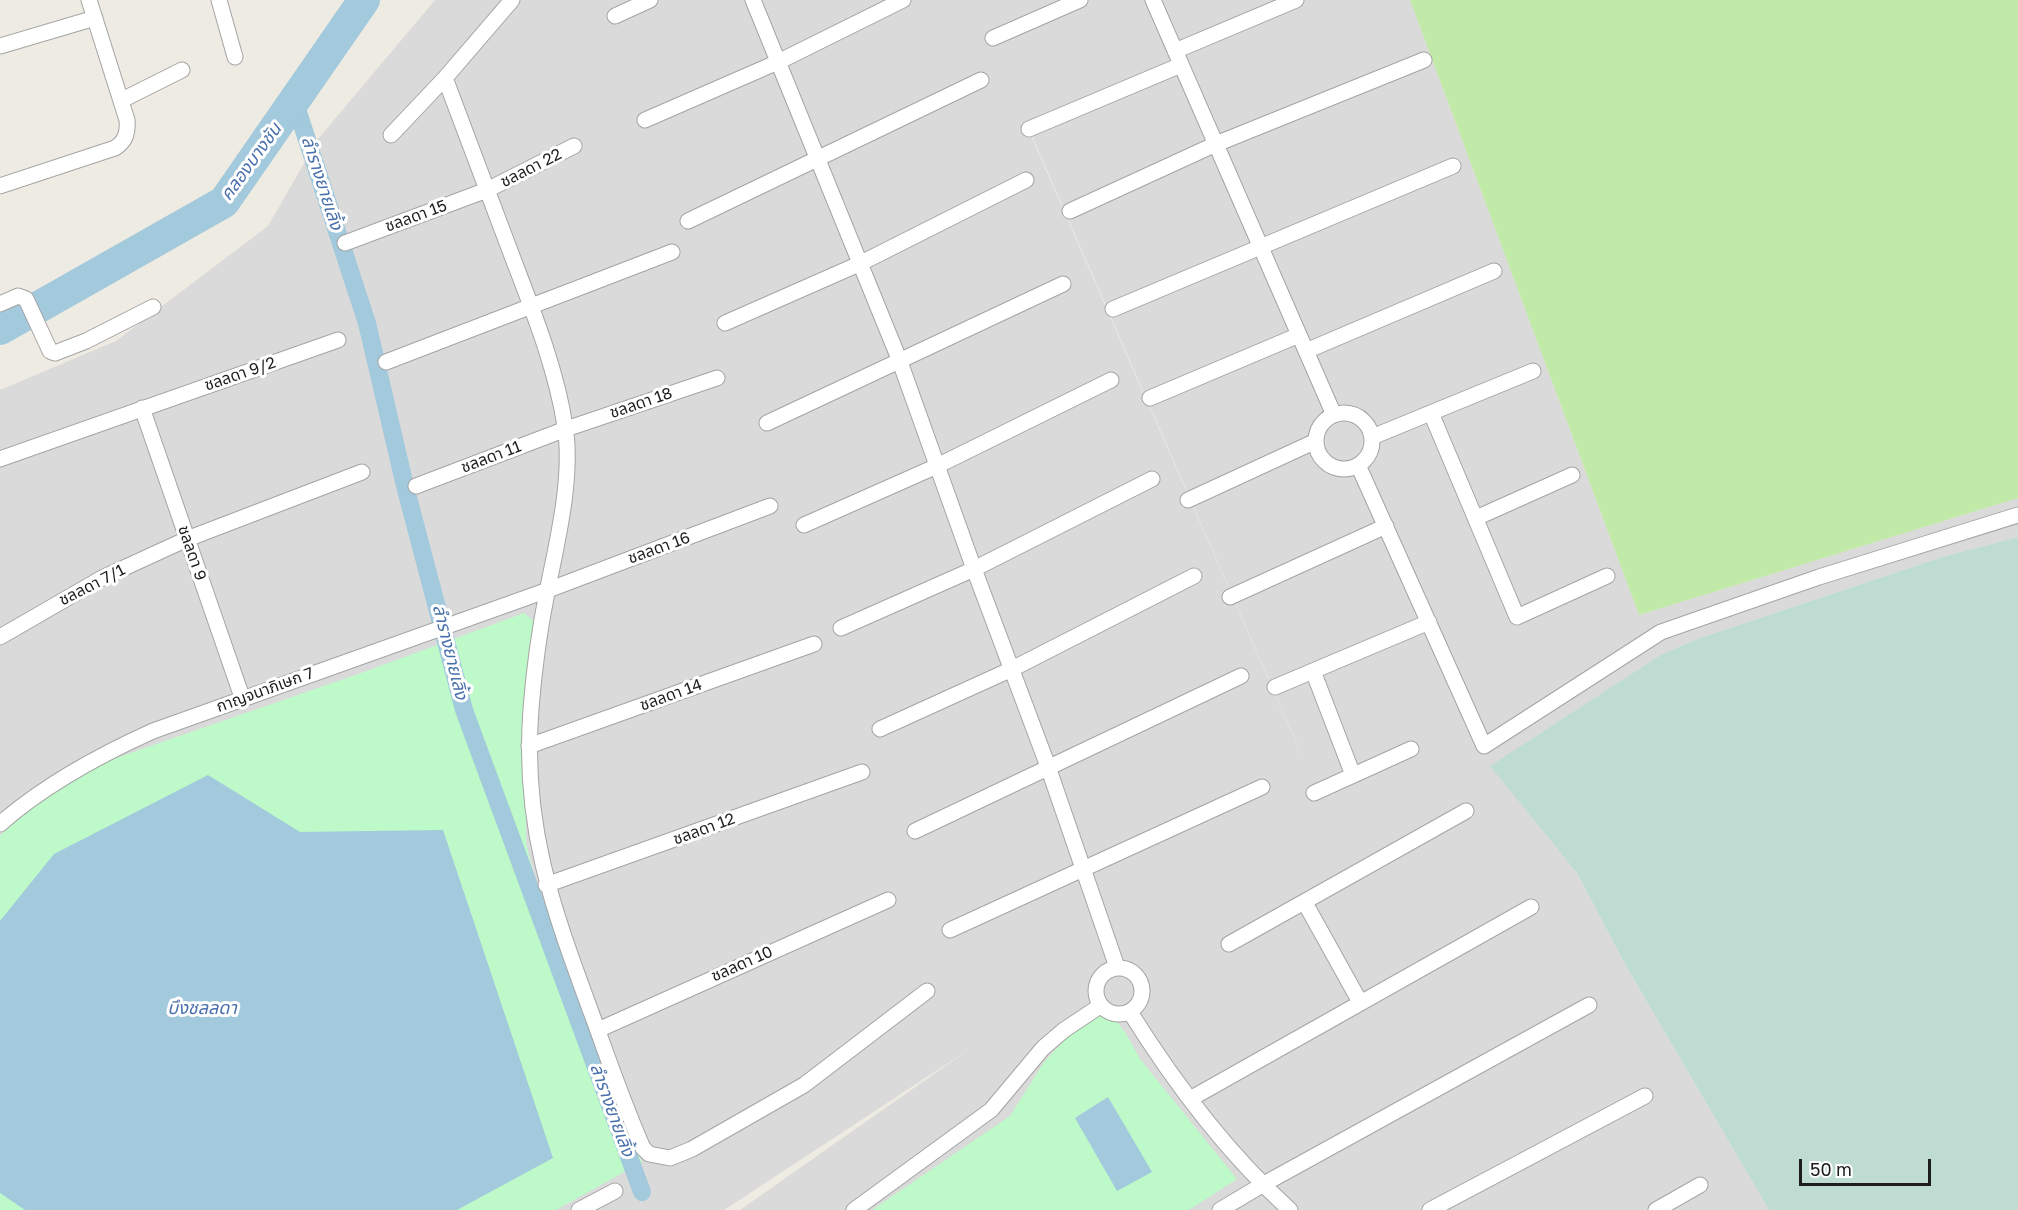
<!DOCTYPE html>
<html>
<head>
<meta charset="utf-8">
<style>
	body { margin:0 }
	#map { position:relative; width:2018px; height:1210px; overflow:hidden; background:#eeebe2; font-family:"Golos Text",sans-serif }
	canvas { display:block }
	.scale { position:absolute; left:1799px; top:1159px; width:132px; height:27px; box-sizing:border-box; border:3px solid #1d1d1d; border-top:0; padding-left:8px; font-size:18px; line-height:21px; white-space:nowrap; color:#1d1d1d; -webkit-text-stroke:4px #fff; paint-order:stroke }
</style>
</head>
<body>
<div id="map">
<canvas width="2018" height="1210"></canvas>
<div class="scale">50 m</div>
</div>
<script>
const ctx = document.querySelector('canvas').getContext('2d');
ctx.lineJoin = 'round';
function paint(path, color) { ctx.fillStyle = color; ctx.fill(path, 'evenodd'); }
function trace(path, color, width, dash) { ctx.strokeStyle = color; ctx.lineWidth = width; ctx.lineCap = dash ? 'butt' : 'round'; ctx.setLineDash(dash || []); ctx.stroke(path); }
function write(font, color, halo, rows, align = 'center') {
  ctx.font = font + ' "Golos Text","Noto Sans Thai",sans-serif'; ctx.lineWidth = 6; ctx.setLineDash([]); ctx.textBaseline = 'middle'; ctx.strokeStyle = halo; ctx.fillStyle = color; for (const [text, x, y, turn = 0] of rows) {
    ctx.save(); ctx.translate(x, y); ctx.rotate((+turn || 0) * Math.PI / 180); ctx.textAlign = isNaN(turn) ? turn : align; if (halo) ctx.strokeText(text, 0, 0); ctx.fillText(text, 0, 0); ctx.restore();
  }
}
paint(new Path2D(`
	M435 0H1410L1639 615 2018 498V537L1942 557 1700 638 1662 654 1491 766 1577 873 1626 966 1769 1210H740L971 1048 724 1210H0V390L116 341 268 226 318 139ZM1028 129H1029L1305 762 1298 747Z`), '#dbdada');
paint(new Path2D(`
	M1410 0H2018V498L1639 615Z`), '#c1e9a8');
paint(new Path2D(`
	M2018 537V1210H1769L1626 966 1577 873 1490 766 1662 654 1700 638 1942 557Z`), '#bfdcd2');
paint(new Path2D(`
	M524 613 533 620 526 737V843L555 959 642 1162 556 1210H0V836L17 817 93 766 364 672Z
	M1089 1014 1114 1018 1125 1032 1140 1059 1237 1179 1189 1210H872L1010 1116 1044 1062Z`), '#bef9c9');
paint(new Path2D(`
	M208 775 300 832 443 830 553 1158 457 1210H25L0 1193V921L54 854Z
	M1108 1097 1152 1172 1117 1191 1075 1118Z`), '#a2c9dc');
trace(new Path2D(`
	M294 100 367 323 405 486 464 710 642 1192`), '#a2c9dc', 18);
trace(new Path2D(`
	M0 329 224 202 364 0`), '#a2c9dc', 32);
const minor = new Path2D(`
	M219 0 235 57
	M512 0 445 78C467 137 490 197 512 256 533 311 556 368 565 426 573 476 558 538 548 587 540 627 534 668 531 709 522 825 552 906 591 1012 608 1058 623 1103 643 1148L649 1154 670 1158 692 1149 804 1085 927 991
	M753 0 899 359 974 569 1046 761 1117 967
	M1153 0 1334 415
	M615 16 650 0
	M993 38 1080 0
	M0 46 95 18
	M1175 51 1296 0
	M122 100 182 70
	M645 120 778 62 903 0
	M1029 129 1181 65
	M391 135 445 78
	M0 186 115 148C126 141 128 132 127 120L89 0
	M1070 211 1216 144 1424 60
	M688 221 981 80
	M345 243 487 190 574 146
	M0 304 18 296 26 299 50 351 55 353 86 341 153 307
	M1113 309 1453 166
	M725 323 859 264 1026 180
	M1306 351 1494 271
	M386 362 672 252
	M1150 398 1299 335
	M142 408 242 697
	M1431 413 1517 617 1607 576
	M1316 441a28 28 0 1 1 56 0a28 28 0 1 1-56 0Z
	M767 423 1063 284
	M1372 437 1533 371
	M0 459 338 340
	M1358 465 1484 746 1661 632 1819 577 2018 515
	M416 486 566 429 717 378
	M1188 500 1316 441
	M1476 518 1572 475
	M804 525 937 466 1111 380
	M1230 597 1386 526
	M841 628 974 569 1152 479
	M0 637 102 578 187 539 362 472
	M1313 671 1353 775
	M1275 687 1429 622
	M880 729 1012 669 1194 576
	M529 746 814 644
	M1314 793 1411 749
	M0 824C42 787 102 754 153 731L548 590 770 506
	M915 831 1241 676
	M546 885 862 772
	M1305 903 1360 1002
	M950 930 1262 787
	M1229 944 1466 811
	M1096 991a23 23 0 1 1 46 0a23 23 0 1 1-46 0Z
	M1130 1012C1175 1084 1227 1153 1290 1210
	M598 1030 888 900
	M1190 1099 1531 907
	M579 1210 615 1191
	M854 1210 991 1110 1043 1048 1064 1030 1100 1006
	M1220 1210 1262 1185 1589 1005
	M1430 1210 1645 1096
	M1656 1210 1700 1185`);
trace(minor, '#a4a4a4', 17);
trace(minor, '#fff', 15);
write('16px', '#1d1d1d', '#fff', [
	["ชลลดา 22",531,168,-27],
	["ชลลดา 15",416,216,-20],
	["ชลลดา 9/2",240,374,-19],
	["ชลลดา 18",641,403,-19],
	["ชลลดา 11",491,457,-21],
	["ชลลดา 16",659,548,-20],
	["ชลลดา 9",192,553,71],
	["ชลลดา 7/1",92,585,-27],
	["กาญจนาภิเษก 7",265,690,-20],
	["ชลลดา 14",671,695,-20],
	["ชลลดา 12",704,829,-20],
	["ชลลดา 10",742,964,-24]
]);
write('italic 18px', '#4a71ac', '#fff', [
	["คลองบางชัน",251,162,-54],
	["ลำรางยายเลิ้ง",322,183,72],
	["ลำรางยายเลิ้ง",450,652,76],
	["บึงชลลดา",202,1008],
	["ลำรางยายเลิ้ง",612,1110,70]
]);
</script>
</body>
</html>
